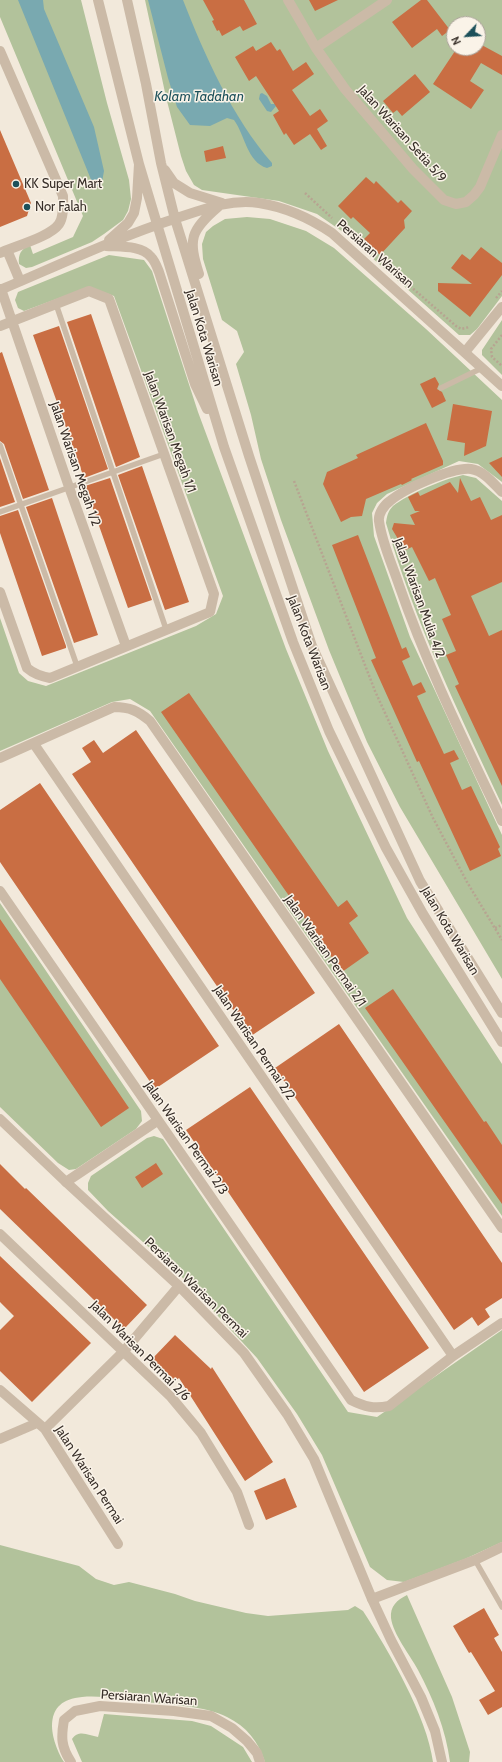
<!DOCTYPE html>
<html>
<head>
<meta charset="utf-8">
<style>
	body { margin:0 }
	#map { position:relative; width:502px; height:1762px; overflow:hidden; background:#f2e9db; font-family:Cabin,sans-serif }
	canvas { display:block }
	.north { position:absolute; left:446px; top:16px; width:40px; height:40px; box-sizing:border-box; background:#faf3e8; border:1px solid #aca49b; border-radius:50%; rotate:245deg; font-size:11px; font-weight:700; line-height:16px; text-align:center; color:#372e28 }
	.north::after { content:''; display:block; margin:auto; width:14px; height:18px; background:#1c505a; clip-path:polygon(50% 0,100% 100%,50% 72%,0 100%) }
</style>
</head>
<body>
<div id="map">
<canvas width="502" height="1762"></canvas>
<div class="north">N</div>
</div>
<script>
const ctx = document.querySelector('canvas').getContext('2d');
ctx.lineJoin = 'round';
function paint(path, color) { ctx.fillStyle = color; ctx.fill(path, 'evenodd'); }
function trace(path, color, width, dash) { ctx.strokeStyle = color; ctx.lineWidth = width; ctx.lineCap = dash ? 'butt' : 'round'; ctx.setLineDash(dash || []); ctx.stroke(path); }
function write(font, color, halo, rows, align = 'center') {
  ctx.font = font + ' Cabin,sans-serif'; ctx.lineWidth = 3; ctx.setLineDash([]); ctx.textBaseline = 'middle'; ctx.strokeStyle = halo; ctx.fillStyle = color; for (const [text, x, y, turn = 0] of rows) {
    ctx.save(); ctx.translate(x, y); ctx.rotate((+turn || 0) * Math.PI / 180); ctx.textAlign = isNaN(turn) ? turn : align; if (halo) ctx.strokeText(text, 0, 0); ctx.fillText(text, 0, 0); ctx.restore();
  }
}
paint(new Path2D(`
	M0 0H81L107 103 129 180 131 199 128 211 123 220 104 234 92 242 32 267 26 268 19 264C18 254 21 249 30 245L33 254 73 237 83 216 0 17Z
	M145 0H502V296L477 329 470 335H459L343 232 317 214 279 201 202 190 194 185 186 171 181 156 166 97ZM454 24H478V48H454Z
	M247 217 270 219 306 231 334 248 426 329 502 400V482L478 464 459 461 387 494 377 503 372 513 374 536 410 637 502 835V979L400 807 367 742 329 650 281 520 261 459 251 415 236 364 244 352 237 331 222 320 203 259 202 244 206 232 213 226 225 219Z
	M109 255 144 260 152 271 198 412 286 649 328 751 407 918 502 1064V1216L150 711 130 699 112 702 0 751V618L19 673 28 681 46 686 196 626 216 614 223 596 114 296 89 287 24 311 18 308 15 300 18 292Z
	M502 320V375L482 355V350Z
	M463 475 476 478 502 501V805C459 713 414 621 386 523 387 516 388 511 393 506 408 494 444 479 463 475Z
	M0 903 141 1111 142 1121 136 1129 76 1169 69 1170 58 1163 0 1107Z
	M154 1136 163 1139 348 1412 377 1417 502 1330V1542L465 1559 404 1582 387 1580 370 1567 322 1455 297 1414 257 1358 179 1274 108 1211 88 1190V1183L91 1176 147 1138Z
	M0 1545 79 1566 96 1579 114 1585 129 1582 175 1594 195 1601 246 1613 268 1616 348 1610 355 1606 363 1611C388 1650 427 1716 433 1762H265C258 1741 247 1727 227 1717 206 1706 167 1704 143 1702 123 1700 102 1695 82 1697 42 1700 49 1737 64 1762H0Z
	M407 1595 452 1697 470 1752 469 1762H450C446 1730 433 1698 418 1670 410 1655 393 1634 391 1618 390 1606 397 1600 407 1595Z
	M104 1714 192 1721 211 1726 243 1747 252 1762H82L72 1739C78 1729 89 1735 98 1737Z`), '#b2c29b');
paint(new Path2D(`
	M18 0H43L44 9 94 127 104 171 102 182 97 186 92 182Z
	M148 0H183C205 56 232 117 272 163V166L267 168C247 162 245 135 234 120L227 118 210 126 190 125 177 107 168 78Z
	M262 93 267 96 271 104H275L276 106 271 112 267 111 259 99 260 94Z`), '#79a9b0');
paint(new Path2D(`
	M203 0H244L257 24 243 31 240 26 222 36 219 30 217 31 212 21 214 20Z
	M309 0H338L315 11Z
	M421 0H427L450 30 442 36 437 29 412 48 392 22Z
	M271 42 277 51 280 49 293 71 306 62 314 74 292 90 310 116 320 109 328 121 317 129 327 146 321 150 310 134 294 145 286 133 284 135 273 115 279 111 256 76 249 81 235 57 253 46 256 51Z
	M478 43 502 56V75L481 63 470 81 484 90 471 109 433 84 457 48H478Z
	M415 74 430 92 402 116 397 110 393 113 383 101Z
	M0 130 31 203 27 216 0 227Z
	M223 146 226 158 206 162 204 151Z
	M366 177 374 184 376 181 398 203 401 200 412 211 404 220 405 228 380 255 364 239 370 233 353 217 351 219 338 206Z
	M481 247 502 263V275L470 317 438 291V283L472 284 451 268 462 254 470 260Z
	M91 314 140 457 116 467 67 322Z
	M59 326 108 469 84 478 33 335Z
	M2 352 49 490 23 499 4 444 0 441V353Z
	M435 377 439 384 437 389 442 392 446 401 432 408 420 384Z
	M453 404 492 411 486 446 464 456 465 443 447 440Z
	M426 423 443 461V465L411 479 412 480 402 485 401 484 366 499 362 516 351 517 341 522 323 484 327 472 358 458 356 455Z
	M502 457V477L489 463Z
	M0 458 15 502 0 507Z
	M142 466 189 602 165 610 118 475Z
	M110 478 152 600 128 608 85 486Z
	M460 478 471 501 480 497 491 520 502 515V582L471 596 489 636 502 630V786L455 686 459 684 446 655 456 651 442 619 451 615 435 578 429 581 412 547 401 552 395 540 398 539 392 529 394 523 415 525 410 515 420 511H415L408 497 418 492 420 496 450 482 458 493Z
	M52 498 98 635 74 643 26 507Z
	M18 510 66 646V648L42 656 0 533V516Z
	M358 535 402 649 406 647 410 657 402 661 413 686 421 682 426 692 417 696 422 707 444 754 454 750 459 759 450 763 462 790 471 786 500 847 498 849 501 856 470 871 419 761 417 762 371 660 376 658 332 545Z
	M189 693 338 907 347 900 358 916 349 923 369 953 342 972 161 712Z
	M136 730 315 993 251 1036 72 774 91 762 82 748 94 740 103 753Z
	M40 783 219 1046 155 1089 0 862V810Z
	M0 919 129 1108 101 1127 0 979Z
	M393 989 484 1122 486 1121 502 1145V1204L365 1008Z
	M339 1024 502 1263V1298L485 1309 490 1317 478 1326 472 1317 454 1330 275 1068Z
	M250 1087 429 1348 364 1392 186 1130Z
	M156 1163 163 1174 142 1188 135 1177Z
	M0 1164 25 1189 26 1188 147 1305 124 1329 0 1209Z
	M0 1256 91 1343 32 1402 0 1371V1330L14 1316 0 1302Z
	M175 1335 211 1369 212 1367 273 1462 245 1481 179 1378 175 1381 152 1359Z
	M285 1478 297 1507 266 1520 254 1491Z
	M484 1608 499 1635 494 1638 502 1652V1707L488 1715 479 1700 495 1691 471 1652 469 1653 453 1626Z`), '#c96e43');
trace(new Path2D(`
	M305 193 332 218
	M395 273 456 326 461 329 470 327
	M496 298 502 291
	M502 335 491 349 492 357 502 366
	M294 481 375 691 433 818 467 882 502 940
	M495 928 502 925`), '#b7a491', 2.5, [2, 2]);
trace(new Path2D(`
	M56 304 166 629
	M441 388 482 368
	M0 445 77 666
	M0 512 164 454
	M475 1560 502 1607`), '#cbbaa7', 5.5);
trace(new Path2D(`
	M288 0 316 48 345 89 413 169 444 200 456 204 466 202 474 195 480 187 502 135
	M316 48 387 0
	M0 51 63 196C63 204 64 217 59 224 50 237 15 246 0 253
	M7 250 20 281
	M1 289 69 487 126 646
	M0 326 89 291 109 299 214 594 210 612 50 678C40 676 34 674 27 668L0 592
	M502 492C493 483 484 471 471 469 452 467 404 489 390 501 384 505 378 514 379 521 382 543 392 564 399 585 427 666 465 743 502 821
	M34 744 453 1356
	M0 758 114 707C130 707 138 711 150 721L502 1228
	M0 891 351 1400C365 1407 374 1409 389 1406L453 1356 502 1323
	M66 1182 157 1121
	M0 1234 171 1397 201 1433 237 1492 249 1525
	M0 1390 45 1429 118 1544
	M45 1429 124 1351 179 1286
	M0 1439 37 1423
	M372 1599 391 1640 421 1697 435 1731 442 1762
	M71 1762C61 1747 61 1737 64 1720L75 1711 100 1706 174 1711 211 1716 232 1728 247 1741 257 1753 260 1762`), '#cbbaa7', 10);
trace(new Path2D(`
	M98 0 139 164 137 198 134 213 128 223 109 240
	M127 0 146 84 161 163 175 219 249 456 312 646 420 881 502 1013
	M139 164 224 447 293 642 329 731 386 848 423 914 502 1042
	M165 170 174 183 190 193 222 203
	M106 246C119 247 142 245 151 257 155 261 157 267 159 272L195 384 207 409
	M199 274C188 239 190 231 218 207
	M0 290C59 265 116 238 177 218 204 209 230 199 259 203 285 207 311 219 332 233L502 386
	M465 352 502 307
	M0 1119 66 1182 179 1286 244 1353 287 1414 314 1459 372 1599 475 1560 502 1547`), '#cbbaa7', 10);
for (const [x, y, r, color] of [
	[16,184,4,"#1c505a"],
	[27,207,4,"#1c505a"]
]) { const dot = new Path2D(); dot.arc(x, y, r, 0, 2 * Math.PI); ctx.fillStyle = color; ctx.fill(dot); trace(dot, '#faf3e8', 1.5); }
write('13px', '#372e28', '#faf3e8', [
	["Jalan Warisan Setia 5/9",402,134,48],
	["Persiaran Warisan",375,254,41],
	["Jalan Kota Warisan",204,338,73],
	["Jalan Warisan Megah 1/1",170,432,70],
	["Jalan Warisan Megah 1/2",75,464,71],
	["Jalan Warisan Mulia 4/2",419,598,70],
	["Jalan Kota Warisan",309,643,69],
	["Jalan Kota Warisan",450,931,59],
	["Jalan Warisan Permai 2/1",325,951,55],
	["Jalan Warisan Permai 2/2",254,1043,56],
	["Jalan Warisan Permai 2/3",186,1138,55],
	["Persiaran Warisan Permai",196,1288,44],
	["Jalan Warisan Permai 2/6",140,1351,45],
	["Jalan Warisan Permai",89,1475,57],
	["Persiaran Warisan",149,1698,4]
]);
write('13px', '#372e28', '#faf3e8', [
	["KK Super Mart",24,184],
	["Nor Falah",35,207]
], 'left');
write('italic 14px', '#1c505a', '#faf3e8', [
	["Kolam Tadahan",199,97]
]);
</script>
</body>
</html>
